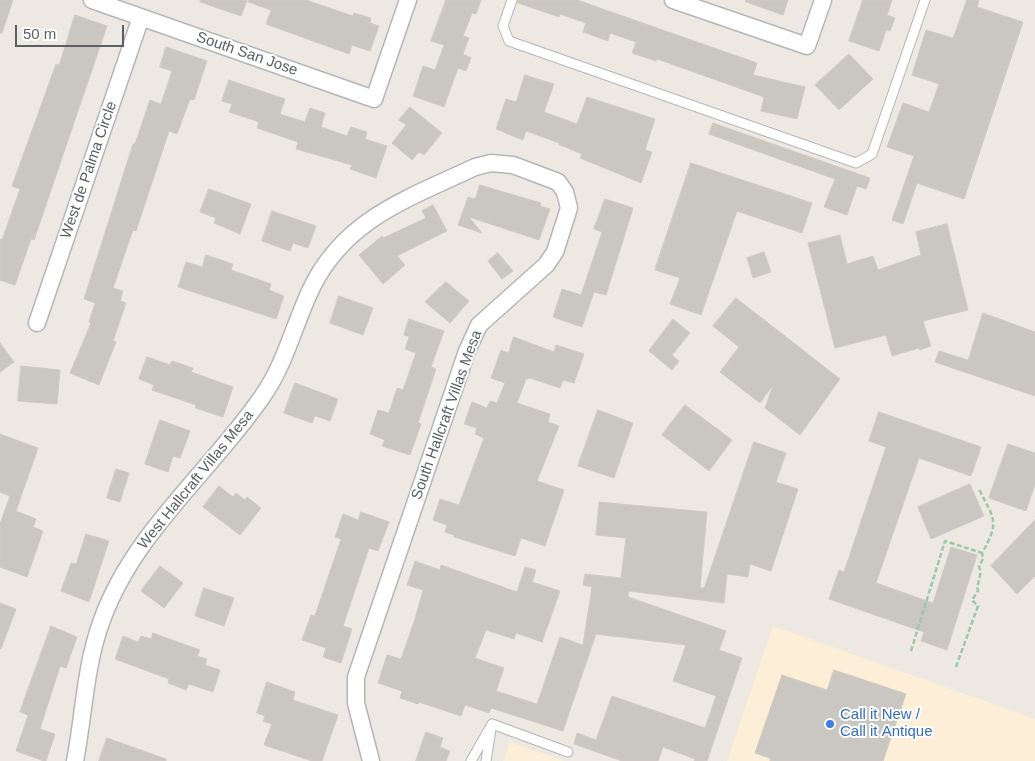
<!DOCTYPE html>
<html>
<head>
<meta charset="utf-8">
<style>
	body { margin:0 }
	#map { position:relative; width:1035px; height:761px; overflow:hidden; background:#ede9e2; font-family:Helvetica,sans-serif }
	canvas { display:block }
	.scale { position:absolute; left:15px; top:25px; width:109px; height:22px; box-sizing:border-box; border:2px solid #5a5f62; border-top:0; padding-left:6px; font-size:15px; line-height:18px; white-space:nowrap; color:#5a5f62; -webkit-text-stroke:4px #fff; paint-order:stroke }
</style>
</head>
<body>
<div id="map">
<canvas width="1035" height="761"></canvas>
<div class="scale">50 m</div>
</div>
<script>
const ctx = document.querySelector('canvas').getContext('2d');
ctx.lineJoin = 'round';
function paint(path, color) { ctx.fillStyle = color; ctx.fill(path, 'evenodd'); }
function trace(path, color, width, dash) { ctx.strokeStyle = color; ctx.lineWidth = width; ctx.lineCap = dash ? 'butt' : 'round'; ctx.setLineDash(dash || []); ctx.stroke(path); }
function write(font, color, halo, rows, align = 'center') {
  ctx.font = font + ' Helvetica,sans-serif'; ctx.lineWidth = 4; ctx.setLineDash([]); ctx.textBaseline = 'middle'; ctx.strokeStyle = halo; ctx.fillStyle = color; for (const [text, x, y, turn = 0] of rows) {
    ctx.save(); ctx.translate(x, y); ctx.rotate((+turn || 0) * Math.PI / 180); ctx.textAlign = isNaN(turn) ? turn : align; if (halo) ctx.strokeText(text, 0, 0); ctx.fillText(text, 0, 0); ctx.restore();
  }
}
paint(new Path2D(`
	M773 626 1035 719V761H727Z
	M510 742 564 761H503Z`), '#fdeed7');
const building = new Path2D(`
	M0 0H13L2 33H0Z
	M201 0H247L241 16 200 2Z
	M249 0H306L353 16 354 13 371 18 370 23 379 26 370 51 352 45 349 54 266 24 271 10 248 2Z
	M446 0H481L476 14 472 13 463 36 469 38 463 54 471 58 466 71 458 68 444 107 413 96 423 66 435 70 444 45 431 41Z
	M518 0H577L757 63 753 75 805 87 797 119 761 111 764 97 657 59 656 61 632 53 636 42 610 33 608 41 583 32 586 23 560 14 559 17 518 3Z
	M746 0H788L783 15 746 2Z
	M863 0H892L887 15 895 18 890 31 886 30 879 51 849 41Z
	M967 0H979L977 7 1023 22 964 199 917 183 903 224 892 220 914 156 887 147 903 103 929 112 939 84 912 75 926 30 953 38Z
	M75 15 107 26 34 240 31 239 15 285 0 280V239L2 240 20 189 12 186 56 64 59 65Z
	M166 47 207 61 194 100 190 99 177 134 169 131 136 231 133 230 113 288 123 291 120 301 126 303 113 341 116 342 99 385 70 373 91 323 89 322 95 303 84 299 133 144H135L150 100 161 104 172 71 160 67Z
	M849 54 873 79 839 110 815 85Z
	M525 75 554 84 544 112 577 124 587 97 655 119 645 150 652 152 641 183 580 158 582 154 558 144 559 143 526 131 523 140 496 129 506 99 516 102Z
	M229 80 285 99 280 114 305 122 310 108 325 113 321 127 347 136 351 127 367 132 365 139 387 146 376 178 350 169 352 165 296 149 298 142 257 128 259 122 229 112 232 104 222 101Z
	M410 107 442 133 424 155 419 152 412 160 392 143 406 125 399 120Z
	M713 123 870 178 866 189 857 186 847 215 824 207 835 179 709 134Z
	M691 163 812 203 802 233 737 211 701 315 670 304 680 278 655 270Z
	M480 185 541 203 540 206 550 209 539 240 469 217 482 233 458 225 468 197 475 199Z
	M209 189 251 204 240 234 214 223 216 218 200 212Z
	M605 199 633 208 606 295 594 292 582 327 553 317 562 289 581 295 602 232 594 229Z
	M433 205 447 231 397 256 405 265 383 284 359 255 382 236 383 238 426 218 422 211Z
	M272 211 316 226 308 248 293 243 290 251 262 241Z
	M947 224 968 310 923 321 931 346 920 350 919 348 892 356 886 335 835 348 808 243 840 235 847 264 873 256 878 270 921 255 916 232Z
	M764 252 771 272 753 278 747 258Z
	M498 253 513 271 502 279 488 261Z
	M206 255 233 264 231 270 271 284 269 290 284 296 276 319 178 287 186 262 202 267Z
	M446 282 469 301 450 323 425 302Z
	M339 296 373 308 363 335 330 323Z
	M736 298 840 379 800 435 765 408 773 385 760 403 720 372 739 347 713 326Z
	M983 313 1035 332V396L935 362 939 351 968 360Z
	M409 319 444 331 431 367 436 369 418 423 421 424 410 455 382 446 385 440 370 434 378 410 389 413 397 388 403 390 416 353 405 349 409 337 404 335Z
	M673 319 690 333 672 355 679 361 672 370 649 351Z
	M514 337 554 352 556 345 584 354 574 383 563 380 560 388 530 378 526 379 517 403 550 414 548 422 559 426 537 481 564 490 545 546 521 538 515 556 454 537V535L445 532 447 525 433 520 440 499 459 505 484 438 475 434 477 428 464 424 472 402 487 408 490 401 497 403 505 383 491 378 501 350 508 353Z
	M0 343 14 362 0 372Z
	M147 357 170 365 172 361 193 368 191 372 233 387 223 417 195 408 196 405 152 390 154 385 139 379Z
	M21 366 60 370 57 404 18 401Z
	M295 383 338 399 330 421 315 416 312 423 284 413Z
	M685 405 732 440 709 471 662 435Z
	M598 410 633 423 614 478 578 466Z
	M879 412 981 447 971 476 919 458 876 583 933 603 951 547 977 555 947 650 921 641 924 632 829 599 839 570 844 572 886 447 869 441Z
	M160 420 190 431 180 458 173 456 168 472 145 464Z
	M0 434 38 448 16 511 36 519 33 527 43 531 27 577 0 567V524L10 496 0 492Z
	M754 442 786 453 776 482 798 489 771 571 750 564 748 577 727 574 724 603 629 591 628 597 726 631 719 650 742 658 707 761H694L695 759 663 747 658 761H622L574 744 577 733 596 740 612 696 705 728 716 696 673 681 686 645 596 634 563 731 491 708 489 713 465 705 461 716 419 702 418 704 400 698 402 691 378 683 387 655 401 659 415 619 423 590 407 585 415 561 440 570 441 565 517 592 525 567 536 570 532 582 560 591 542 642 516 633 514 639 486 630 475 658 504 668 496 691 537 704 560 637 583 645 592 587 583 585 585 574 621 578 626 538 596 535 599 502 707 512 700 588H704Z
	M1008 444 1035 453V484L1026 511 989 498Z
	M116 469 129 473 120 502 107 498Z
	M970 484 984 516 931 539 918 507Z
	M219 486 233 497 236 493 245 500 247 497 261 508 240 535 203 507Z
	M361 512 389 522 378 551 369 548 343 626 352 629 341 663 323 657 326 648 302 640 311 615 315 616 341 539 335 537 343 514 358 520Z
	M1035 520V576L1017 594 991 566Z
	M86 534 109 541 89 602 61 591 71 563 76 564Z
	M160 566 183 583 164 608 141 591Z
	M204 588 234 598 224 626 195 616Z
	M0 603 16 609 1 649H0Z
	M51 626 77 637 66 668 60 666 40 729 55 734 46 761H44L16 751 28 715 20 712Z
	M153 633 200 650 197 656 207 659 205 665 220 670 213 692 189 684 186 690 168 683 169 679 115 659 123 636 138 642 141 636 151 639Z
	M834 670 906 694 883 761H770V758L755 753 782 675 827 690Z
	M267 682 295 692 293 700 338 715 322 761H312L264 745 272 724 263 721 265 716 257 713Z
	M426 732 443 738 440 747 450 751 446 761H416Z
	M107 738 166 759V761H99Z`);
paint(building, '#cac6c1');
trace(building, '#d1cac1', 1);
const lane = new Path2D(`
	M512 0 503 26 509 41 856 163 872 154 925 0
	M492 724 568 752
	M471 761 492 724
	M486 761 491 729`);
const street = new Path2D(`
	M92 0 374 99 408 0
	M673 0 807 46 823 0
	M37 323 141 17
	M75 761C84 715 85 665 102 620 133 533 211 471 262 397 286 363 294 324 312 287 346 218 410 198 475 167L491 163 513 165 558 182 565 192 569 208 555 252 546 265 479 325 467 351 356 677V703L371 761`);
trace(lane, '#b3b6b9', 11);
trace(street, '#b3b6b9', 19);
trace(new Path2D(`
	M911 651 945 541 982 553C1001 521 993 518 979 489
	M956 667 978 606 972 600 978 591C976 582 983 577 979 566L983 559 982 553`), '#9bc9a1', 2.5, [5, 2.5]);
trace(lane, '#fff', 9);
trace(street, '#fff', 16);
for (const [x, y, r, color] of [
	[830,724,5,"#3f7fe0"]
]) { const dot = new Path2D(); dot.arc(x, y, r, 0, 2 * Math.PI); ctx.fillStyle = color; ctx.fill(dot); trace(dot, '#fff', 2); }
write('15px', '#5a5f62', '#fff', [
	["South San Jose",247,54,19],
	["West de Palma Circle",89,170,-71],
	["South Hallcraft Villas Mesa",447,415,-70],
	["West Hallcraft Villas Mesa",196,480,-51]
]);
write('15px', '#366cbe', '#fff', [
	["Call it New /",840,715],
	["Call it Antique",840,732]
], 'left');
</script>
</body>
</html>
